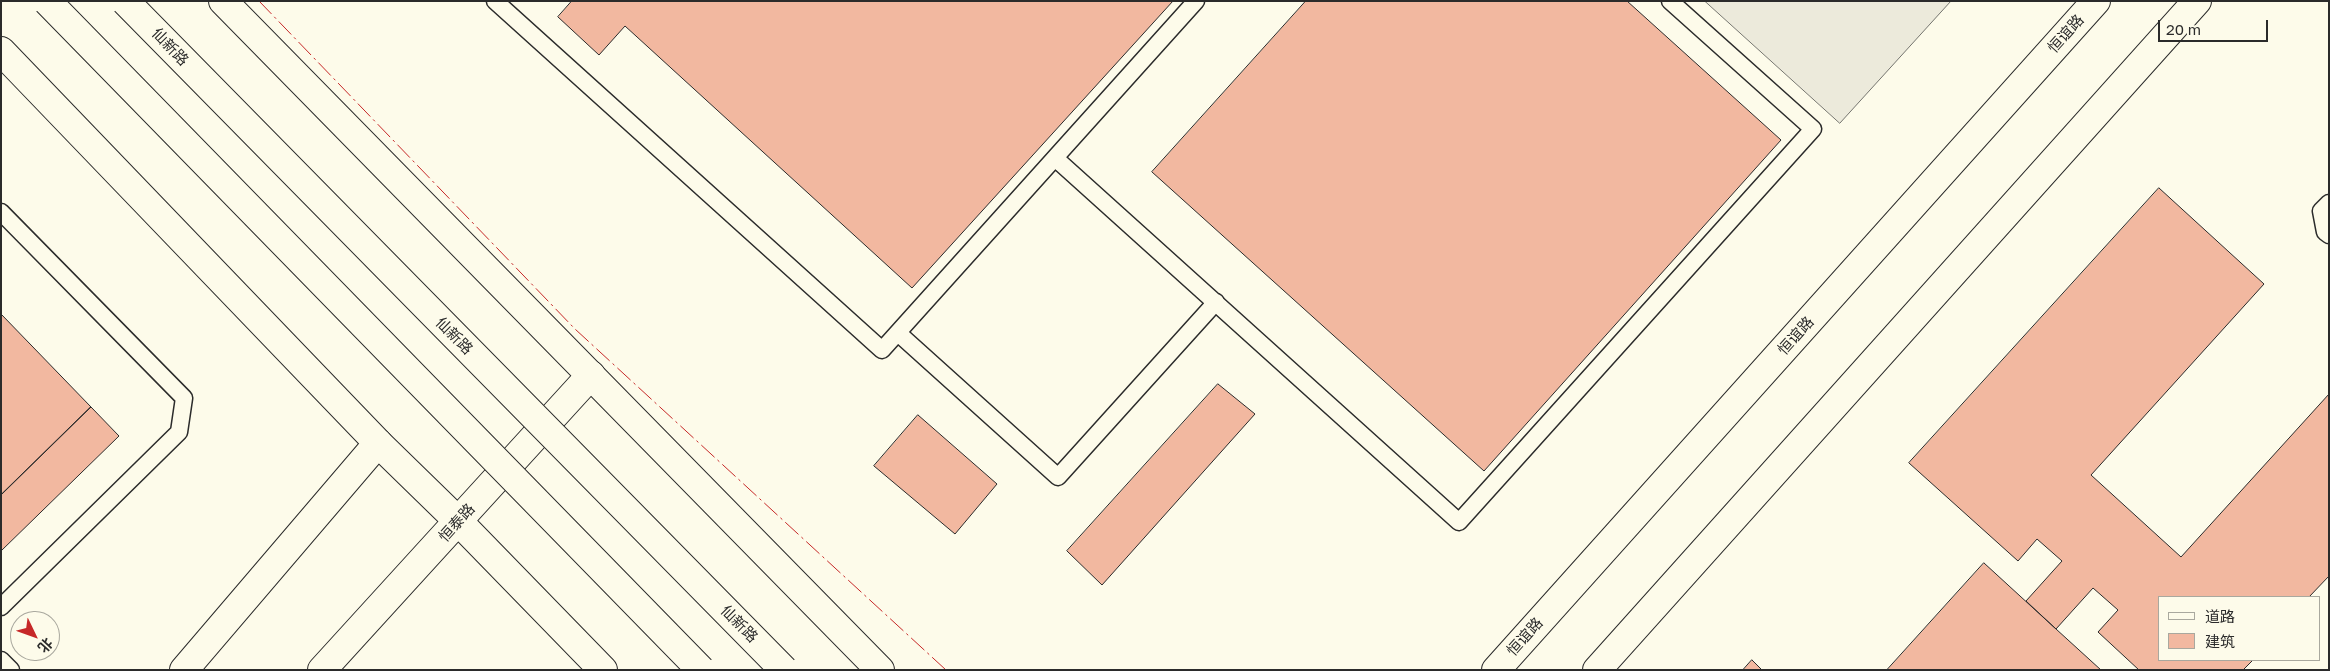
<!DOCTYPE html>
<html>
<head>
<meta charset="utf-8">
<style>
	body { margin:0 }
	#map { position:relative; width:2330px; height:671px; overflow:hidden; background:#fdfbea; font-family:"Golos Text","Noto Sans SC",sans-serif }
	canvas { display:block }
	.frame { position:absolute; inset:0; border:2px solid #2b2b2b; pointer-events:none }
	.legend { position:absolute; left:2158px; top:596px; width:162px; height:65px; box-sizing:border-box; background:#fdfbea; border:1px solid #a9a89e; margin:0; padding:6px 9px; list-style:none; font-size:15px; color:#2b2b2b }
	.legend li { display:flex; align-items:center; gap:10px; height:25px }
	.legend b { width:25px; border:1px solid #a9a89e }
	.north { position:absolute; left:10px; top:611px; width:50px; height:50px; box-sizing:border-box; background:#fdfbea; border:1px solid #a9a89e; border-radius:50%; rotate:132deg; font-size:14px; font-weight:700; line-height:20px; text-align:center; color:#2b2b2b }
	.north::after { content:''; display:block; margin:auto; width:18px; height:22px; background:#c62828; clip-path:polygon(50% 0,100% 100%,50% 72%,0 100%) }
	.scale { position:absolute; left:2158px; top:20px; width:110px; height:22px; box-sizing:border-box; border:2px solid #2b2b2b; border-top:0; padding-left:6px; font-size:15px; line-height:18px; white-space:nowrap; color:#2b2b2b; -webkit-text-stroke:4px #fdfbea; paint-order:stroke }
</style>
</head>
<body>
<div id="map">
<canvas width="2330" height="671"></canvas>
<div class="frame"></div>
<ul class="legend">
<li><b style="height:6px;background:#fdfbea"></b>道路</li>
<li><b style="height:14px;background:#f2b8a0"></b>建筑</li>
</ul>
<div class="north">北</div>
<div class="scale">20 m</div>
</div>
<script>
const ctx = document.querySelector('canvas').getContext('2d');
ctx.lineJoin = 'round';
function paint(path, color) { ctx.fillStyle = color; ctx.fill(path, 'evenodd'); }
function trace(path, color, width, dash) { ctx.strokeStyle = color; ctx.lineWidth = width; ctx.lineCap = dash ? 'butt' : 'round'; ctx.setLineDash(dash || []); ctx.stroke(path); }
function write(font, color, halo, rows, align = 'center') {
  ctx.font = font + ' "Golos Text","Noto Sans SC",sans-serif'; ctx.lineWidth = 4; ctx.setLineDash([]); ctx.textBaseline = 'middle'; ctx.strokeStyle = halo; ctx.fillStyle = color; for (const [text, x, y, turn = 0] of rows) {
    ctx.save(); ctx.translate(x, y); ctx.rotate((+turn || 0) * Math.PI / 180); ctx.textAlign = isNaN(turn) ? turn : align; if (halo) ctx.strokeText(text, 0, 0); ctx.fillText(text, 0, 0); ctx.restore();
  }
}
const parking = new Path2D(`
	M1705 1H1951L1840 123Z`);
paint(parking, '#eceadb');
trace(parking, '#74746e', 1);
const building = new Path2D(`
	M572 1H1173L912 288 625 26 599 55 558 17Z
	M1306 1H1627L1781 140 1484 471 1152 172Z
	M2159 188 2264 284 2091 475 2181 557 2329 394V576L2309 597H2159V660H2253L2243 670H2139L2098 632 2118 610 2093 588 2056 629 2026 601 2062 561 2037 539 2018 561 1909 463Z
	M1 314 91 407 1 495Z
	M1218 384 1255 414 1102 585 1067 551Z
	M91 407 119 436 1 551V495Z
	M918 415 997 484 955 534 874 466Z
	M1984 563 2056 629 2101 670H1887Z
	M1752 660 1762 670H1743Z`);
paint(building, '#f2b8a0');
trace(building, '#2b2b2b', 1);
const service = new Path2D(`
	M495 1 882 350 1196 1
	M1055 158 1459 522 1813 129 1670 1
	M2329 203 2321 211 2325 232 2329 235
	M1 212 184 398 179 432 1 607
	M898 333 1058 477 1216 302
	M1 660 11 670`);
const tertiary = new Path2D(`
	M184 670 378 443
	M322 670 591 375`);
const secondary = new Path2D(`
	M223 1 880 670
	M1 51 378 443 458 521 603 670
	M1496 670 2096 1
	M1597 670 2197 1`);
trace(service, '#2b2b2b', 19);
trace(tertiary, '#2b2b2b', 30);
trace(secondary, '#2b2b2b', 30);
trace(service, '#fdfbea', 16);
trace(tertiary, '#fdfbea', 28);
trace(secondary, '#fdfbea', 28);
const primaryBridge = new Path2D(`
	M47 1 701 670
	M125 1 784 670`);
trace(primaryBridge, '#2b2b2b', 30, []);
trace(primaryBridge, '#fdfbea', 28);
trace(new Path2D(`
	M259 1 575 329 946 670`), '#c62828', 1, [18, 4, 2.5, 4]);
write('15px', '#2b2b2b', '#fdfbea', [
	["恒谊路",2066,34,-48],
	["仙新路",170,47,46],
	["仙新路",454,336,45],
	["恒谊路",1796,336,-48],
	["恒泰路",457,523,-48],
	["仙新路",739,624,45],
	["恒谊路",1525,637,-48]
]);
</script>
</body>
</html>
